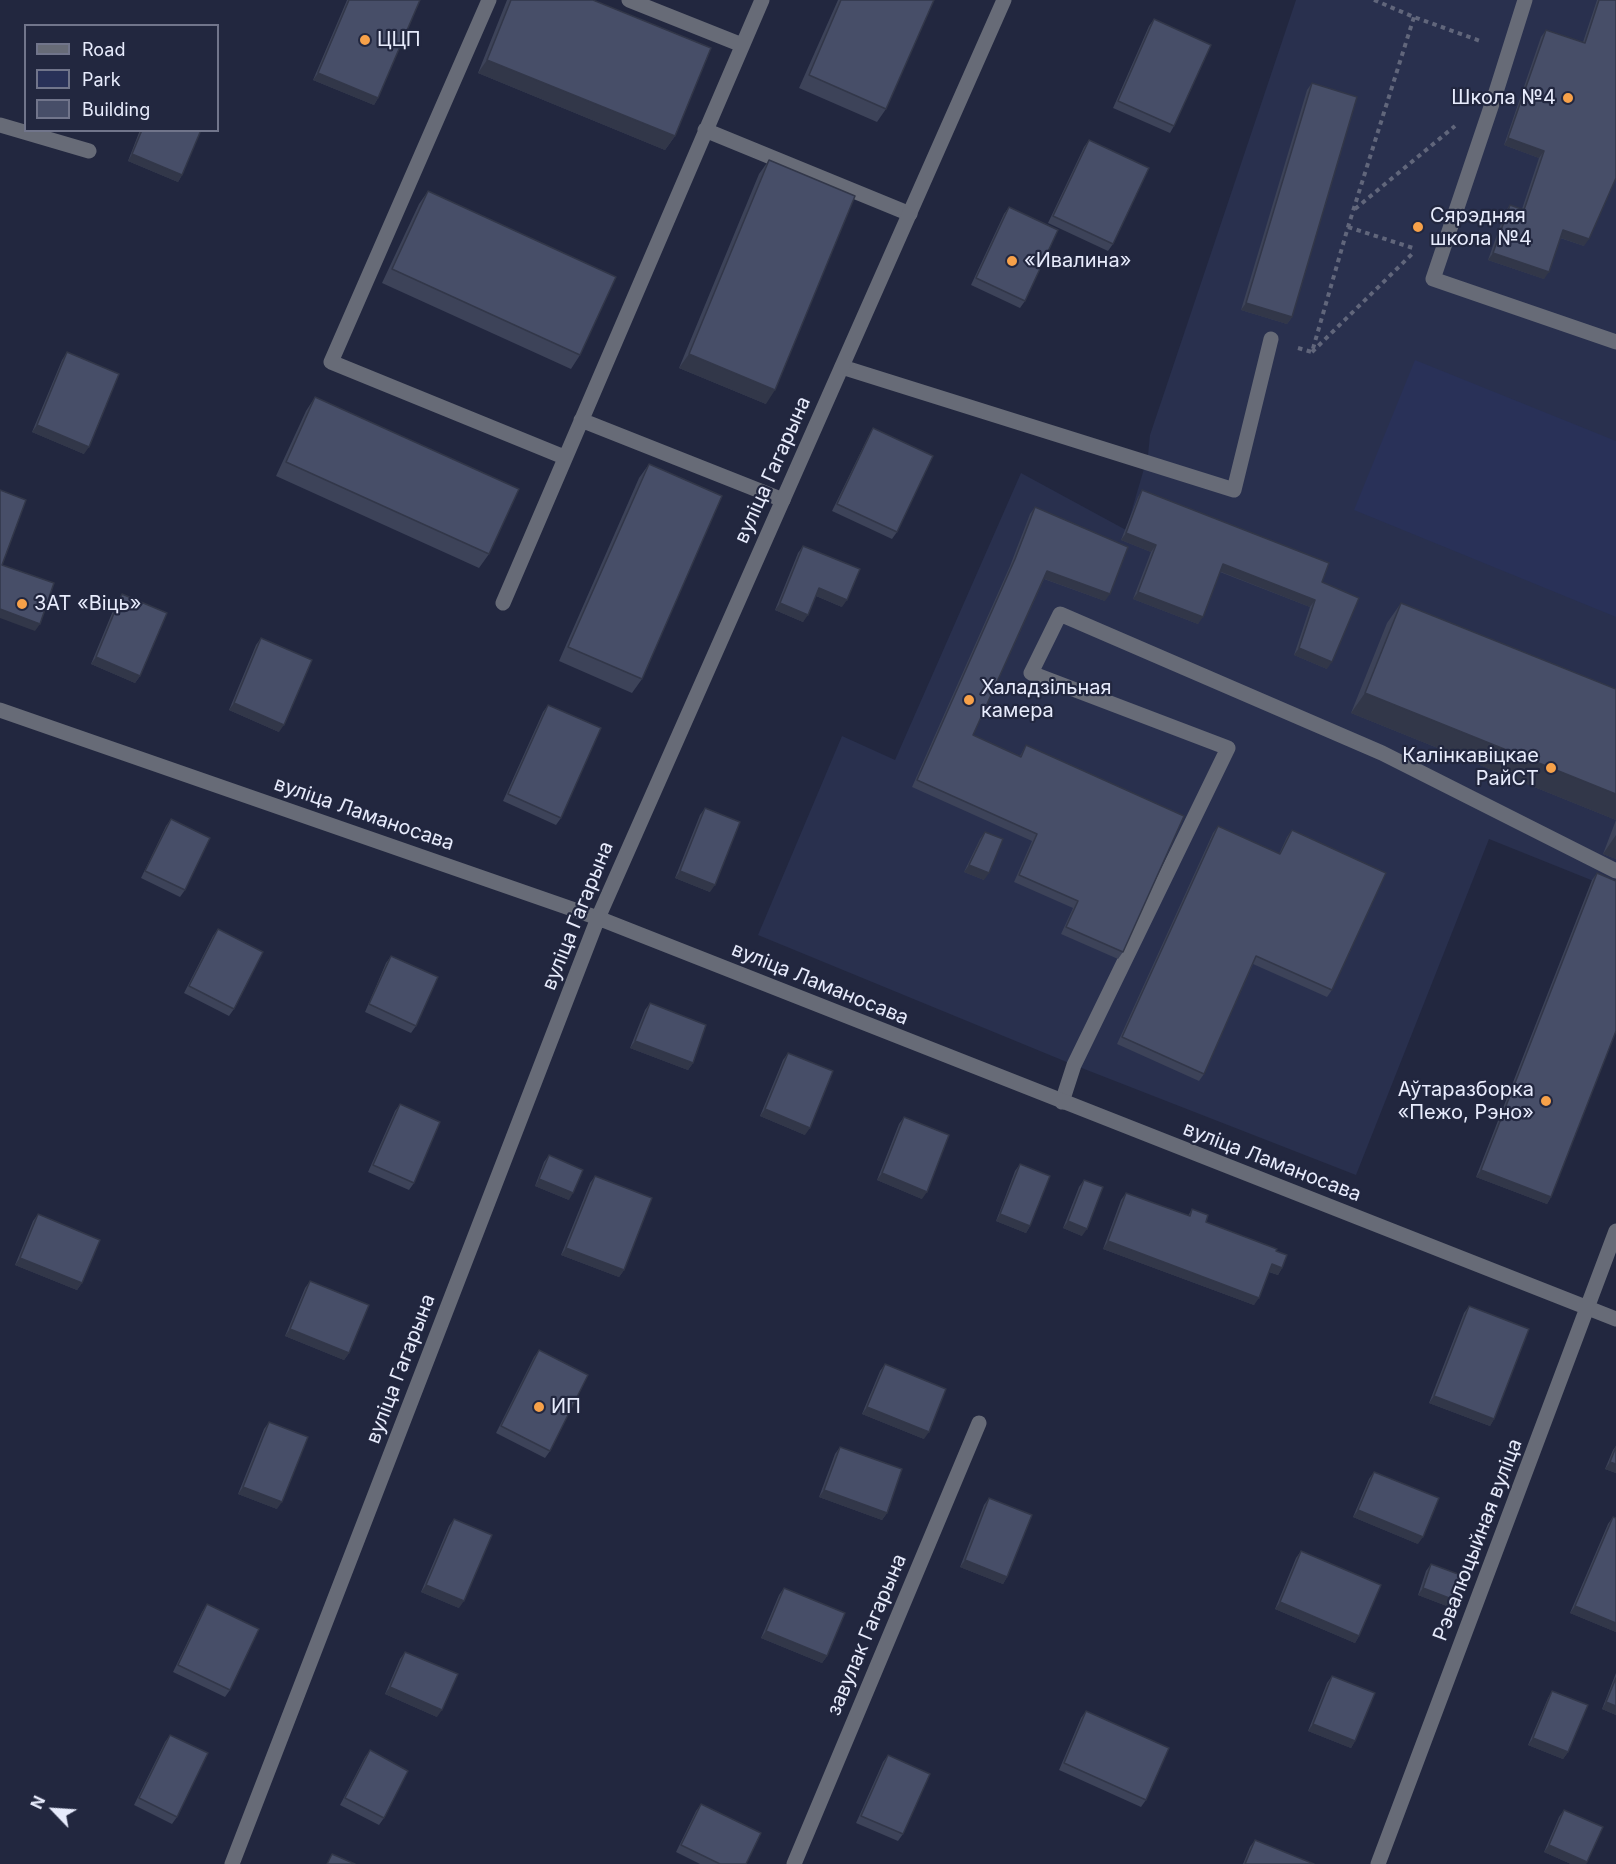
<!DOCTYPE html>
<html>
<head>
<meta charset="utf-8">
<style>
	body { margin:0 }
	#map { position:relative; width:1616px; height:1864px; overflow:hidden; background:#22273f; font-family:Inter,sans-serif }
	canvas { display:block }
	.legend { position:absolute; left:24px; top:24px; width:195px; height:108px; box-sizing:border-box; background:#22273f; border:2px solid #71758b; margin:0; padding:8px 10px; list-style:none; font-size:18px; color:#e7ebfc }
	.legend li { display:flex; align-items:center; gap:12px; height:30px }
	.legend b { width:30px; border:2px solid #71758b }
	.north { position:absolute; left:24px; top:1780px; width:60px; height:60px; -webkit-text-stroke:4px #22273f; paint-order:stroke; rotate:295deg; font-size:16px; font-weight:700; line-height:24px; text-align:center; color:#e7ebfc }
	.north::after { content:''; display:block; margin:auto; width:21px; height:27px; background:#e7ebfc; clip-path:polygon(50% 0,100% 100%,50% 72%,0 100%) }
</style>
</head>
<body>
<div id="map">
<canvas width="1616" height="1864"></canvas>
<ul class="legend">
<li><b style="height:8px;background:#676b77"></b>Road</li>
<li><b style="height:16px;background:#293158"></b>Park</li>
<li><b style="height:16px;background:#474e68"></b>Building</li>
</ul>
<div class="north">N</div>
</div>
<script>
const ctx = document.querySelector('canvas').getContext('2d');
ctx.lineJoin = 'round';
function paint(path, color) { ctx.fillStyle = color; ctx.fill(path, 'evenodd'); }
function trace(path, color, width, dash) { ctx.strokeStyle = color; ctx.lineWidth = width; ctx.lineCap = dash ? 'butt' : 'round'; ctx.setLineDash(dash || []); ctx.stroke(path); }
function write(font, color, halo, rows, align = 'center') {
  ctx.font = font + ' Inter,sans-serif'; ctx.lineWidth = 4.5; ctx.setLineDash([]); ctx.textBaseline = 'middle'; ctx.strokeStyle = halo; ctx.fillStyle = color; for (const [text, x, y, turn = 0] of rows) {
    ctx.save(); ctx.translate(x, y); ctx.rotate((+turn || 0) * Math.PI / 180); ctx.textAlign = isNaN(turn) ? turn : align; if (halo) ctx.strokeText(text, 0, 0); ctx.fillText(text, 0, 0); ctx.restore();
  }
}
paint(new Path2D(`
	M1296 0H1616V890L1489 839 1356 1175 1074 1065 758 935 842 736 895 760 1021 473 1126 530 1148 455 1150 435Z`), '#29304e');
paint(new Path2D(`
	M1415 360 1616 441V617L1354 510Z`), '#293158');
trace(new Path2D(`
	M1374 0 1414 17 1483 42
	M1355 209 1455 126
	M1348 227 1416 249
	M1298 348 1312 352 1348 227 1414 17
	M1312 352 1412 254`), '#61667b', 4, [4.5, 4.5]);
trace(new Path2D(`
	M489 0 331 362 564 457
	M629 0 742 45
	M1525 0 1496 92 1433 279 1616 342
	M0 125 89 151
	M705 130 910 214
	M842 367 1234 490 1271 339
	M581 420 783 500
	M503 603 762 0
	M1062 1102 1074 1065 1228 748 1031 673 1060 614 1382 753 1616 871`), '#676b77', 15);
trace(new Path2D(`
	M0 710 598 918 1616 1319
	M232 1864 598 918 1004 0
	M794 1864 979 1423
	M1378 1864 1616 1231`), '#676b77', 15);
paint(new Path2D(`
	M347 0H420L378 98 374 105 313 80Z
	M507 0H593L675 136 665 150 478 73Z
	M838 0H934L886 109 877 122 799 88Z
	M1597 0H1616L1584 246 1560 238 1544 279 1488 260 1505 212 1510 205 1522 209 1539 158 1504 145 1541 37 1546 30 1583 42Z
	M1154 19 1174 126 1170 133 1113 108 1149 26Z
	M1312 83 1292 317 1287 324 1241 310 1307 90Z
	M140 130H201L182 175 178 182 128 161Z
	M1089 140 1113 244 1108 251 1048 223 1084 147Z
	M769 160 766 404 679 368 759 174Z
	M428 191 580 355 571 369 382 283 419 204Z
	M1009 207 1025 301 1020 308 971 285 1004 214Z
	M67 352 84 454 32 432 62 360Z
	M315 397 489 554 479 568 276 476 306 411Z
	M873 428 897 532 892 539 832 511 869 435Z
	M649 464 642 679 632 693 559 661 639 478Z
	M1142 490 1322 582 1327 669 1294 655 1310 607 1220 572 1198 624 1133 599 1151 552 1121 540 1138 497Z
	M1035 507 1105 601 1044 579 973 735 1020 756 1026 745 1123 952 1118 959 1061 934 1073 908 1014 882 1032 841 912 787 1010 566 1030 514Z
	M803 546 842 607 816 596 803 622 775 610 798 553Z
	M122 594 140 676 135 683 91 664 117 601Z
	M1401 603 1616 689V859L1603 854 1616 820 1351 713 1387 623Z
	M261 638 279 732 229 710 256 645Z
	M548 705 561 818 556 825 503 801 543 712Z
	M705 808 710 892 675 878 700 815Z
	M171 819 185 890 180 897 141 878 166 826Z
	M1218 826 1279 854 1287 837 1292 830 1332 990 1327 997 1253 964 1204 1074 1199 1081 1117 1044 1213 833Z
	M985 832 984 880 964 872 980 839Z
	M1597 873 1551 1197 1547 1204 1476 1177 1592 880Z
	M218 929 234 1009 229 1016 184 993 213 936Z
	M391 956 416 1026 411 1033 365 1012 386 963Z
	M650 1003 693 1063 688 1070 630 1048 645 1010Z
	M788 1053 805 1135 760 1116 783 1060Z
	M400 1104 414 1183 409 1190 368 1172 395 1111Z
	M904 1117 922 1199 877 1180 899 1124Z
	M549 1155 569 1200 535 1186 544 1162Z
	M1020 1164 1030 1226 1026 1233 996 1221 1015 1171Z
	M595 1176 624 1270 619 1277 561 1255 590 1183Z
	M1084 1180 1082 1236 1063 1228 1079 1187Z
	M1126 1193 1188 1216 1192 1209 1206 1222 1276 1251 1282 1268 1278 1275 1269 1272 1254 1305 1103 1249 1121 1200Z
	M38 1214 82 1283 77 1290 15 1265 33 1221Z
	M310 1281 349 1353 344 1360 285 1336 305 1288Z
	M1469 1306 1494 1419 1490 1426 1429 1403 1464 1313Z
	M539 1350 550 1451 545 1458 496 1433 534 1357Z
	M885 1364 924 1439 862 1414 880 1371Z
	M269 1422 277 1509 238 1494 264 1429Z
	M1616 1446V1473L1605 1469 1613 1450Z
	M840 1447 887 1513 882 1520 819 1497 835 1454Z
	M1374 1472 1418 1544 1353 1517 1369 1479Z
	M989 1498 1007 1577 1003 1584 960 1567 984 1505Z
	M1613 1517 1616 1518V1632L1570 1613 1608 1524Z
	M454 1519 459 1608 421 1592 449 1526Z
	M1301 1551 1359 1636 1355 1643 1275 1609 1296 1558Z
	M1431 1564 1452 1608 1418 1595 1426 1571Z
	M784 1588 827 1656 822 1663 761 1638 779 1595Z
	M207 1604 230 1690 225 1697 173 1672 202 1612Z
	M405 1652 437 1717 385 1694 400 1659Z
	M1616 1673V1715L1602 1709Z
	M1332 1676 1355 1741 1351 1748 1308 1731 1327 1683Z
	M1552 1691 1568 1752 1563 1759 1528 1745 1548 1698Z
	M1086 1711 1146 1800 1141 1807 1059 1770 1081 1718Z
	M170 1735 177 1817 172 1824 134 1805 165 1742Z
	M370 1750 384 1818 379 1825 340 1805 365 1757Z
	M888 1755 903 1834 898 1841 856 1823 883 1762Z
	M701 1804 746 1864H700L676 1852 696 1811Z
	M1564 1810 1587 1862 1586 1864H1571L1544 1852 1559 1817Z
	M1255 1840 1314 1864H1243L1250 1847Z`), '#3d4359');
paint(new Path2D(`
	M487 60 675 136 665 150 478 73Z
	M318 73 378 98 374 105 313 80Z
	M1508 138 1544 151 1539 158 1504 145Z
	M132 154 182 175 178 182 128 161Z
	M1563 230 1589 239 1584 246 1558 237Z
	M1493 253 1549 272 1544 279 1488 260Z
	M1246 303 1292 317 1287 324 1241 310Z
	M689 354 775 390 766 404 679 368Z
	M37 425 89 447 84 454 32 432Z
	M1126 533 1156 545 1151 552 1121 540Z
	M1223 564 1315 600 1310 607 1219 571Z
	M1047 571 1110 594 1105 601 1042 578Z
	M819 588 847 600 842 607 814 595Z
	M1138 592 1203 617 1198 624 1133 599Z
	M780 603 808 615 803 622 775 610Z
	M0 609 40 624 35 631 0 618Z
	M1299 648 1332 662 1327 669 1294 655Z
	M96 657 140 676 135 683 91 664Z
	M1365 693 1616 794V820L1351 713Z
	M234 703 284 725 279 732 229 710Z
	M1616 835V859L1603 854Z
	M969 865 989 873 984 880 964 872Z
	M680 871 715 885 710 892 675 878Z
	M635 1041 693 1063 688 1070 630 1048Z
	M765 1109 810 1128 805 1135 760 1116Z
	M1481 1170 1551 1197 1547 1204 1476 1177Z
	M882 1173 927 1192 922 1199 877 1180Z
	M539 1179 573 1193 569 1200 535 1186Z
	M1000 1214 1030 1226 1026 1233 996 1221Z
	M1068 1221 1087 1229 1082 1236 1063 1228Z
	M1108 1241 1259 1298 1254 1305 1103 1249Z
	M566 1248 624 1270 619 1277 561 1255Z
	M20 1258 82 1283 77 1290 15 1265Z
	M1272 1264 1282 1268 1278 1275 1267 1271Z
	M290 1329 349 1353 344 1360 285 1336Z
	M1434 1396 1494 1419 1490 1426 1429 1403Z
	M867 1407 929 1432 924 1439 862 1414Z
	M1610 1462 1616 1464V1473L1605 1469Z
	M243 1487 282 1502 277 1509 238 1494Z
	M824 1490 887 1513 882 1520 819 1497Z
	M1358 1510 1423 1537 1418 1544 1353 1517Z
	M965 1560 1007 1577 1003 1584 960 1567Z
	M426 1585 464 1601 459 1608 421 1592Z
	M1423 1588 1457 1601 1452 1608 1418 1595Z
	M1280 1602 1359 1636 1355 1643 1275 1609Z
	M1575 1606 1616 1623V1632L1570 1613Z
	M766 1631 827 1656 822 1663 761 1638Z
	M390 1687 442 1710 437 1717 385 1694Z
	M1606 1702 1616 1706V1715L1602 1709Z
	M1313 1724 1355 1741 1351 1748 1308 1731Z
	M1533 1738 1568 1752 1563 1759 1528 1745Z
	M1549 1845 1587 1862 1586 1864H1571L1544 1852Z`), '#323749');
const building = new Path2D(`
	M349 0H420L378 98 318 73Z
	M511 0H593L711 48 675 136 487 60Z
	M841 0H934L886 109 809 75Z
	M1599 0H1616V178L1589 239 1563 230 1549 272 1493 253 1510 205 1524 210 1544 151 1508 138 1546 30 1585 43Z
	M1154 19 1211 45 1174 126 1118 101Z
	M1312 83 1357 97 1292 317 1246 303Z
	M142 130H201L182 175 132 154Z
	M1089 140 1149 168 1113 244 1053 216Z
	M769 160 855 196 775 390 689 354Z
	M428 191 616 277 580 355 392 269Z
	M1009 207 1058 230 1025 301 976 278Z
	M67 352 119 374 89 447 37 425Z
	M315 397 519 489 489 554 286 462Z
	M873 428 933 456 897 532 837 504Z
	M649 464 722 496 642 679 568 647Z
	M0 490 26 500 2 565 54 583 40 624 0 609Z
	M1142 490 1329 563 1322 582 1359 598 1332 662 1299 648 1315 600 1223 564 1203 617 1138 592 1156 545 1126 533Z
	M1035 507 1128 547 1110 594 1047 571 973 735 1021 757 1026 745 1184 816 1123 952 1066 927 1078 901 1019 875 1037 834 917 780 1015 559Z
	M803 546 860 569 847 600 819 588 808 615 780 603Z
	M122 594 167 613 140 676 96 657Z
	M1401 603 1616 689V794L1365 693Z
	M261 638 312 660 284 725 234 703Z
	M548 705 601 728 561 818 508 794Z
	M705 808 740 822 715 885 680 871Z
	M171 819 210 838 185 890 145 871Z
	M1218 826 1280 854 1292 830 1386 873 1332 990 1256 956 1204 1074 1122 1037Z
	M985 832 1003 839 989 873 969 865Z
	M1597 873 1616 881V1031L1551 1197 1481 1170Z
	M218 929 263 952 234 1009 189 986Z
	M391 956 438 977 416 1026 369 1004Z
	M650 1003 706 1025 693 1063 635 1041Z
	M788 1053 833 1071 810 1128 765 1109Z
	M400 1104 440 1122 414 1183 373 1165Z
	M904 1117 949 1135 927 1192 882 1173Z
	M549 1155 583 1170 573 1193 539 1179Z
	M1020 1164 1050 1176 1030 1226 1000 1214Z
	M595 1176 652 1198 624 1270 566 1248Z
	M1084 1180 1103 1187 1087 1229 1068 1221Z
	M1126 1193 1190 1216 1192 1209 1208 1215 1206 1222 1277 1249 1276 1251 1287 1255 1282 1268 1272 1264 1259 1298 1108 1241Z
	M38 1214 100 1240 82 1283 20 1258Z
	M310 1281 369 1305 349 1353 290 1329Z
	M1469 1306 1529 1329 1494 1419 1434 1396Z
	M539 1350 588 1375 550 1451 501 1426Z
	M885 1364 946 1389 929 1432 867 1407Z
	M269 1422 308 1437 282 1502 243 1487Z
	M840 1447 902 1469 887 1513 824 1490Z
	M1616 1447V1464L1610 1462Z
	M1374 1472 1439 1498 1423 1537 1358 1510Z
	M989 1498 1032 1515 1007 1577 965 1560Z
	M1613 1517 1616 1518V1623L1575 1606Z
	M454 1519 492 1535 464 1601 426 1585Z
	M1301 1551 1381 1585 1359 1636 1280 1602Z
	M1431 1564 1466 1577 1457 1601 1423 1588Z
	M784 1588 845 1613 827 1656 766 1631Z
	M207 1604 259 1629 230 1690 178 1665Z
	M405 1652 458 1674 442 1710 390 1687Z
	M1332 1676 1375 1693 1355 1741 1313 1724Z
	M1616 1678V1706L1606 1702Z
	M1552 1691 1588 1705 1568 1752 1533 1738Z
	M1086 1711 1169 1748 1146 1800 1064 1763Z
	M170 1735 208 1753 177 1817 139 1798Z
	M370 1750 408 1771 384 1818 345 1798Z
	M888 1755 930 1774 903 1834 861 1816Z
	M701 1804 761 1833 746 1864H720L681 1845Z
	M1564 1810 1603 1827 1587 1862 1549 1845Z
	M1255 1840 1314 1864H1245Z
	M332 1854 355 1864H327Z`);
paint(building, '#474e68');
trace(building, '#323749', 1.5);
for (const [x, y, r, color] of [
	[365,40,6,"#f7a149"],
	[1568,98,6,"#f7a149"],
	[1418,227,6,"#f7a149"],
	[1012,261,6,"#f7a149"],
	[22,604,6,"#f7a149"],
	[969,700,6,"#f7a149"],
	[1551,768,6,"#f7a149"],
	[1546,1101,6,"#f7a149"],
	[539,1407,6,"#f7a149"]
]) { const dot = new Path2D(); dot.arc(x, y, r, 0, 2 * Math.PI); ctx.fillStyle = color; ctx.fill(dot); trace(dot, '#22273f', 2); }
write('20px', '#e7ebfc', '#22273f', [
	["ЦЦП",377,40],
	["Школа №4",1556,98,"right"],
	["Сярэдняя",1430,216],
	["школа №4",1430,239],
	["«Ивалина»",1024,261],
	["ЗАТ «Віць»",34,604],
	["Халадзільная",981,688],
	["камера",981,711],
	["Калінкавіцкае",1539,756,"right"],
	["РайСТ",1539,779,"right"],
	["Аўтаразборка",1534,1090,"right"],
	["«Пежо, Рэно»",1534,1113,"right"],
	["ИП",551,1407]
], 'left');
write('20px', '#e7ebfc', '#22273f', [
	["вуліца Гагарына",773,470,-66],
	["вуліца Ламаносава",364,814,19],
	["вуліца Гагарына",578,916,-68],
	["вуліца Ламаносава",820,984,22],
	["вуліца Ламаносава",1272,1162,21],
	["вуліца Гагарына",401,1369,-69],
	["Рэвалюцыйная вуліца",1478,1540,-69],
	["завулак Гагарына",867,1635,-67]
]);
</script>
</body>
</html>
